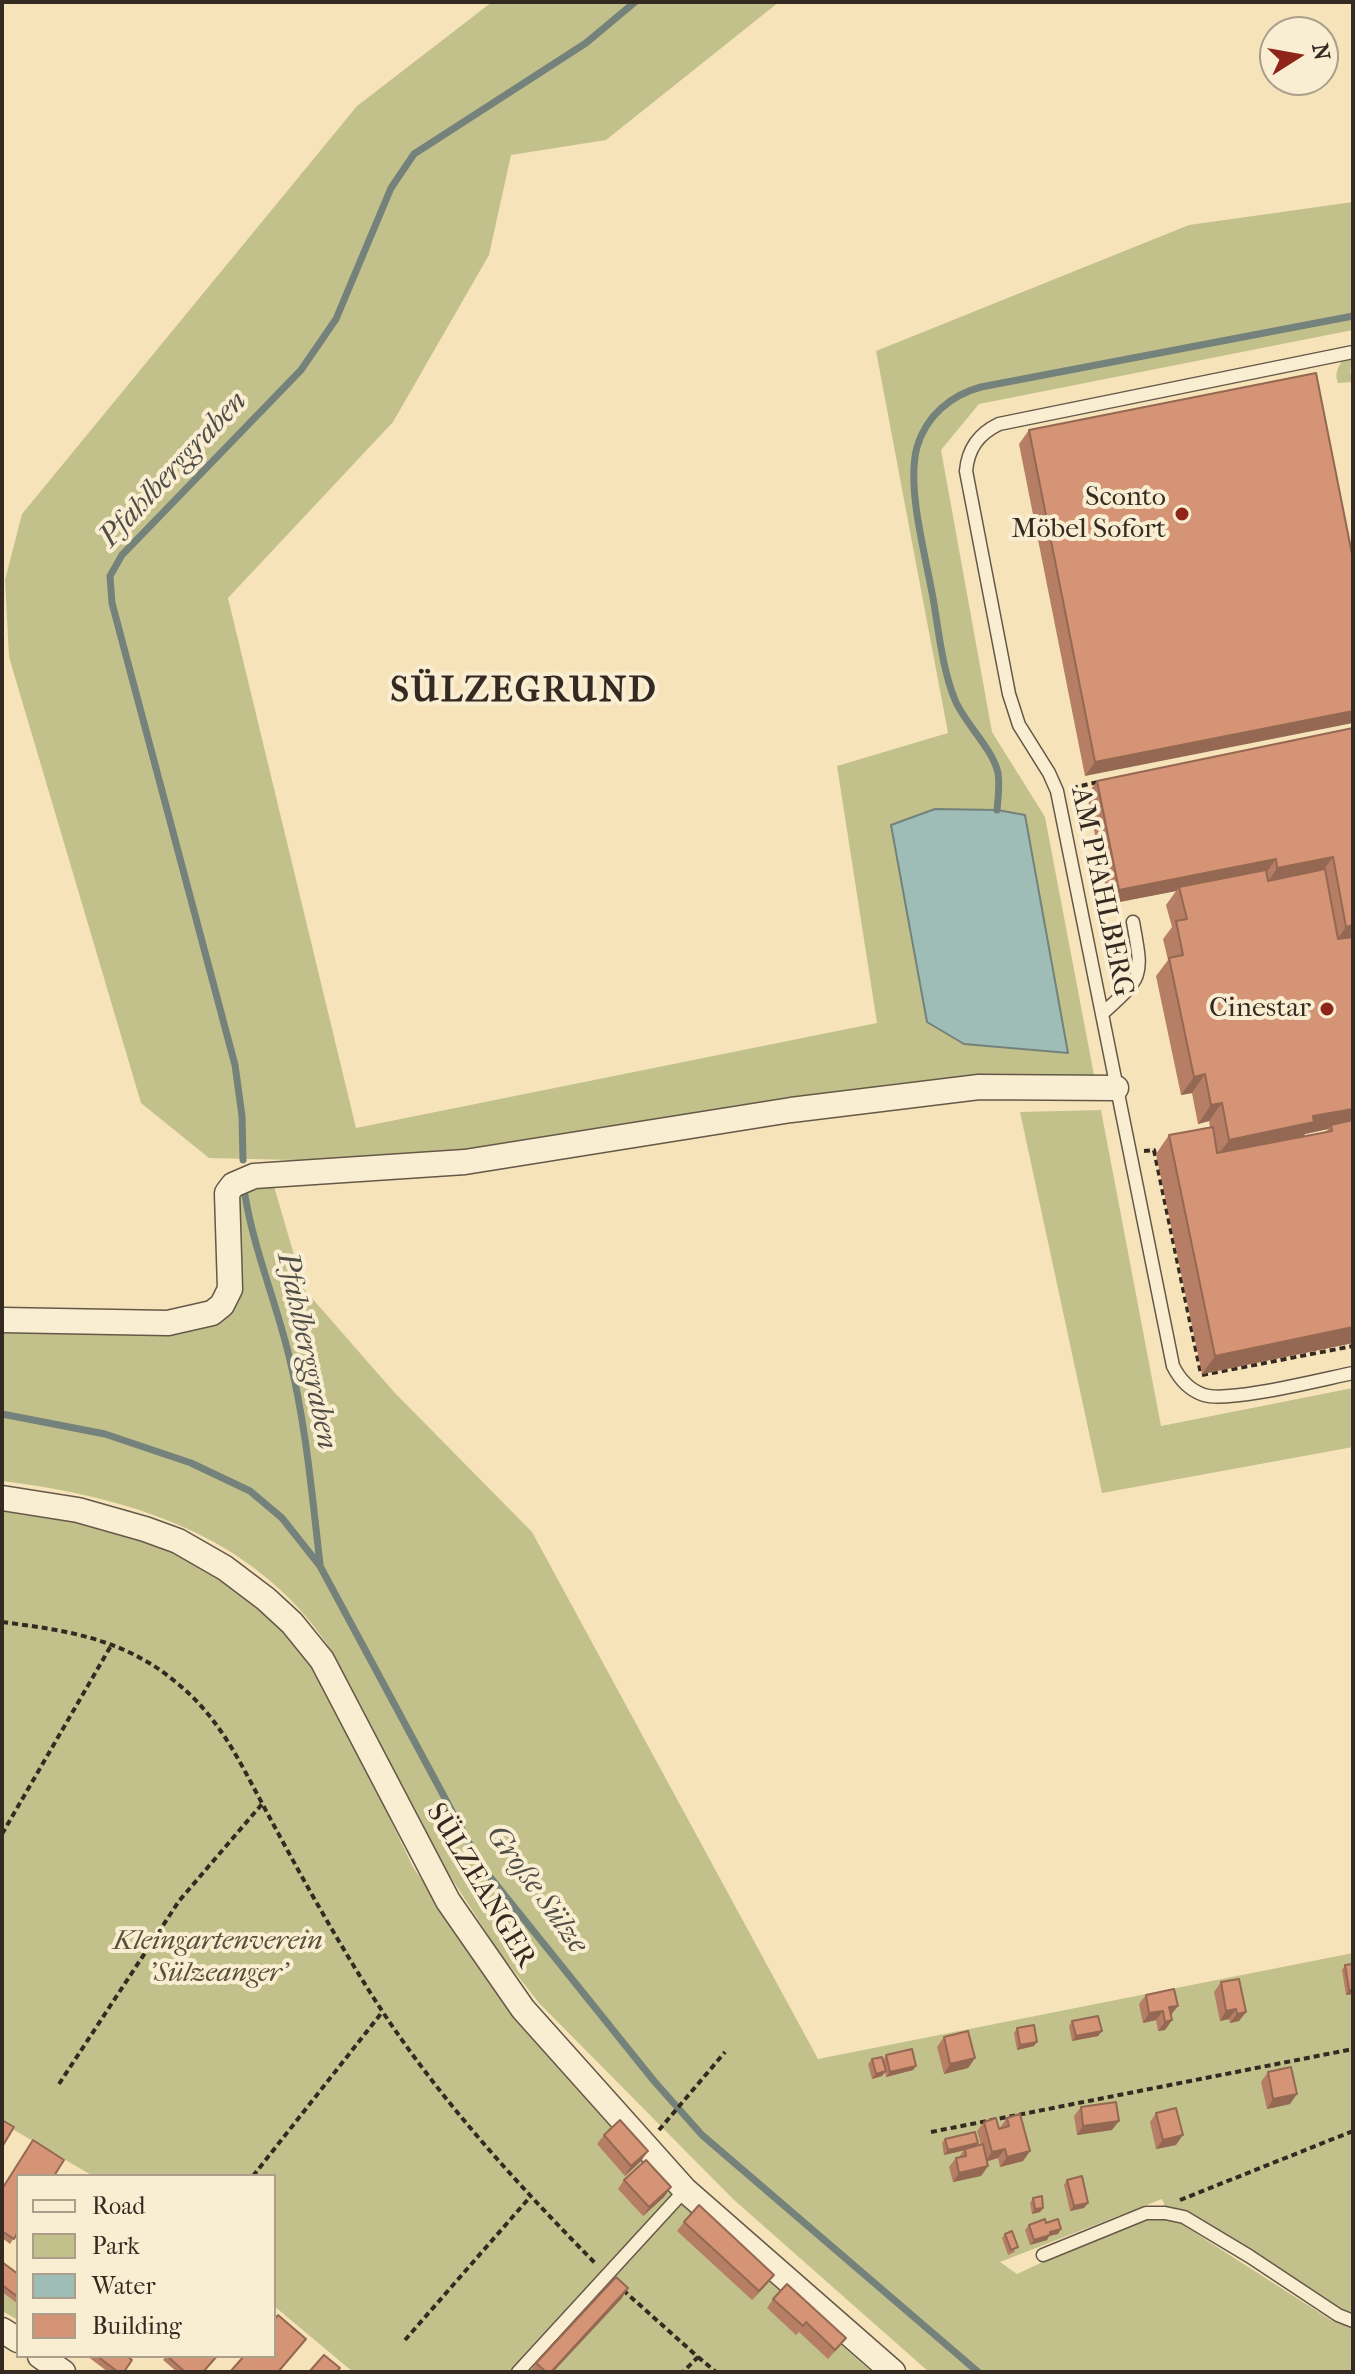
<!DOCTYPE html>
<html>
<head>
<meta charset="utf-8">
<style>
	body { margin:0 }
	#map { position:relative; width:1355px; height:2374px; overflow:hidden; background:#f6e3ba; font-family:"IM FELL French Canon",serif }
	canvas { display:block }
	.frame { position:absolute; inset:0; border:4px solid #352a22; pointer-events:none }
	.legend { position:absolute; left:16px; top:2174px; width:260px; height:184px; box-sizing:border-box; background:#f9edd2; border:2px solid #ab9f8c; margin:0; padding:10px 14px; list-style:none; font-size:24px; color:#352a22 }
	.legend li { display:flex; align-items:center; gap:16px; height:40px }
	.legend b { width:40px; border:2px solid #ab9f8c }
	.north { position:absolute; left:1259px; top:16px; width:80px; height:80px; box-sizing:border-box; background:#f9edd2; border:2px solid #ab9f8c; border-radius:50%; rotate:79deg; font-size:22px; font-weight:700; line-height:32px; text-align:center; color:#352a22 }
	.north::after { content:''; display:block; margin:auto; width:28px; height:36px; background:#8f2418; clip-path:polygon(50% 0,100% 100%,50% 72%,0 100%) }
</style>
</head>
<body>
<div id="map">
<canvas width="1355" height="2374"></canvas>
<div class="frame"></div>
<ul class="legend">
<li><b style="height:10px;background:#f9edd2"></b>Road</li>
<li><b style="height:22px;background:#c3c18b"></b>Park</li>
<li><b style="height:22px;background:#9ebdb7"></b>Water</li>
<li><b style="height:22px;background:#d49475"></b>Building</li>
</ul>
<div class="north">N</div>
</div>
<script>
const ctx = document.querySelector('canvas').getContext('2d');
ctx.lineJoin = 'round';
function paint(path, color) { ctx.fillStyle = color; ctx.fill(path, 'evenodd'); }
function trace(path, color, width, dash) { ctx.strokeStyle = color; ctx.lineWidth = width; ctx.lineCap = dash ? 'butt' : 'round'; ctx.setLineDash(dash || []); ctx.stroke(path); }
function write(font, color, halo, rows, align = 'center') {
  ctx.font = font + ' "IM FELL French Canon",serif'; ctx.lineWidth = 8; ctx.setLineDash([]); ctx.textBaseline = 'middle'; ctx.strokeStyle = halo; ctx.fillStyle = color; for (const [text, x, y, turn = 0] of rows) {
    ctx.save(); ctx.translate(x, y); ctx.rotate((+turn || 0) * Math.PI / 180); ctx.textAlign = isNaN(turn) ? turn : align; if (halo) ctx.strokeText(text, 0, 0); ctx.fillText(text, 0, 0); ctx.restore();
  }
}
paint(new Path2D(`
	M492 2H779L606 140 511 155 489 255 393 422 228 598 356 1128 877 1023 837 766 948 733 876 351 1189 225 1353 202V330L979 404 941 450 992 732 1045 817 1094 1075 978 1074 885 1085 467 1150 339 1161 209 1158 141 1103 9 657 5 580 22 514 357 106Z
	M1353 356V368L1350 369 1352 382 1338 383C1334 374 1338 365 1345 358Z
	M1101 1110 1161 1426 1353 1388V1447L1102 1493 1020 1112Z
	M273 1183 304 1289 394 1392 532 1532 818 2059 1353 1953V2312L1345 2311 1283 2271 1165 2206 1162 2199 1000 2262 1017 2274 1135 2219 1151 2217 1175 2220 1331 2320 1353 2328V2370L929 2372 733 2199 539 2003 499 1952 432 1848 327 1644C252 1534 129 1497 2 1481V1327L225 1318 235 1309 233 1204 236 1193Z
	M2 1507 80 1518 177 1552 223 1578 260 1606 299 1645 335 1704 413 1867 487 1977 686 2208 872 2372H353L274 2306V2176H93L2 2123Z
	M2 2292 18 2304V2320L2 2311Z`), '#c3c18b');
const water = new Path2D(`
	M935 809 997 810 1025 815 1068 1053 964 1044 927 1022 891 825Z`);
paint(water, '#9ebdb7');
trace(water, '#74827b', 2);
trace(new Path2D(`
	M997 810C998 798 1000 785 998 773 993 749 965 724 955 700 942 668 939 632 933 598 926 557 906 487 917 447 926 416 951 395 981 387L1353 316
	M243 1160 242 1116 235 1065 112 603 110 576 122 555 301 370 336 319 391 188 414 154 586 43 635 2
	M245 1195C254 1250 276 1302 289 1356 306 1424 312 1495 320 1564
	M2 1414 105 1434 191 1463 250 1491 282 1518 320 1566 482 1867 654 2081 702 2135 978 2372`), '#74827b', 7);
const lane = new Path2D(`
	M1353 352 999 424C978 434 968 449 966 471L1009 694 1019 725 1049 773 1057 791 1173 1366C1180 1380 1189 1390 1204 1395 1229 1403 1323 1379 1353 1373
	M1102 1014C1144 976 1143 977 1133 922
	M1043 2255 1146 2213H1165L1184 2217 1249 2256 1338 2315 1353 2321
	M518 2372 685 2190`);
const street = new Path2D(`
	M2 1320 168 1323 212 1313 222 1305 230 1289 227 1193 233 1185 254 1176 465 1162 791 1110 979 1087 1116 1088
	M2 1498 78 1510 145 1529 178 1541 225 1568 266 1599 292 1623 322 1660 448 1901 523 2009 685 2190 893 2372
	M2 2330 18 2340
	M40 2356 63 2372`);
trace(lane, '#655848', 15);
trace(street, '#655848', 27);
trace(new Path2D(`
	M1072 788 1098 782
	M1144 1151 1154 1150 1201 1374
	M1202 1375 1353 1346
	M2 1622C64 1630 121 1638 172 1679 218 1715 236 1755 263 1805 296 1867 331 1930 368 1989 431 2090 513 2180 596 2264
	M2 1834 112 1644
	M59 2084 179 1901 262 1804
	M659 2130 725 2052
	M931 2132 1353 2049
	M253 2176 383 2011
	M1180 2200 1353 2131
	M623 2290 698 2357 683 2372
	M405 2340 530 2197
	M698 2357 716 2372`), '#352a22', 4, [6, 4]);
trace(lane, '#f9edd2', 12);
trace(street, '#f9edd2', 24);
paint(new Path2D(`
	M1029 430 1353 559 1085 776 1019 444Z
	M1353 728V1343L1202 1374 1156 1154 1169 1135 1210 1127 1209 1121 1198 1124 1192 1093 1181 1095 1156 976 1168 960 1163 939 1172 927 1166 905 1176 891 1109 904 1087 795 1097 781ZM1328 1129 1326 1132 1303 1137 1305 1134Z
	M1353 1964V1994L1346 1995 1342 1970 1345 1965Z
	M1221 1982 1246 2012 1239 2021 1230 2023 1229 2019 1220 2021 1214 1992Z
	M1146 1995 1171 2015 1172 2020 1165 2030 1158 2031 1156 2020 1143 2023 1139 2004Z
	M1072 2021 1102 2031 1098 2036 1072 2041 1069 2026Z
	M1017 2028 1034 2046 1017 2050 1014 2033Z
	M944 2037 975 2058 968 2068 944 2074 937 2047Z
	M886 2055 916 2066 913 2070 886 2077 885 2072 882 2076 872 2079 868 2064 872 2059 883 2060Z
	M1268 2072 1290 2104 1267 2109 1261 2082Z
	M1081 2107 1112 2130 1077 2135 1074 2116Z
	M1156 2113 1176 2145 1156 2149 1150 2122Z
	M1007 2118 1030 2151 1023 2161 1000 2167 998 2158 987 2161 988 2166 981 2176 953 2182 949 2167 956 2158 959 2157 964 2150 944 2155 942 2143 945 2139 976 2146 981 2145 977 2131 984 2122 999 2129Z
	M604 2135 648 2151 641 2161 625 2176 597 2144Z
	M624 2180 671 2187 664 2197 643 2216 618 2189Z
	M1067 2180 1088 2203 1084 2208 1070 2211 1064 2185Z
	M2 2188 18 2232 10 2244 2 2238Z
	M1033 2198 1043 2208 1040 2212 1032 2214 1030 2203Z
	M684 2222 774 2275 752 2300 677 2231Z
	M1046 2223 1058 2234 1049 2236 1047 2240 1030 2245 1025 2230 1029 2225Z
	M1005 2234 1015 2252 1008 2255 1002 2238Z
	M2 2262 18 2274V2304L2 2292Z
	M622 2298 553 2372H530L536 2363Z
	M773 2299 839 2347 828 2359 799 2332 796 2335 767 2308Z
	M87 2356H127L124 2372H108Z
	M166 2356H218L204 2372H177L163 2360Z`), '#b67f65');
paint(new Path2D(`
	M1353 711V723L1085 776 1095 762Z
	M1333 857 1323 871 1268 882 1277 868Z
	M1276 859 1266 873 1179 887 1176 891 1109 904 1119 890Z
	M1353 925V937L1336 941 1346 927Z
	M1205 1074 1192 1093 1181 1095 1194 1077Z
	M1222 1103 1209 1121 1198 1124 1211 1105Z
	M1353 1109V1125H1331L1328 1129 1305 1134 1301 1140 1216 1158 1229 1140 1313 1116Z
	M1353 1327V1343L1202 1374 1215 1356Z
	M1349 1990H1353V1994L1346 1995Z
	M1178 2006 1171 2015 1163 2017 1169 2007Z
	M1236 2009 1229 2019 1220 2021 1226 2011Z
	M1163 2011 1156 2020 1143 2023 1149 2013Z
	M1246 2012 1239 2021 1230 2023 1237 2014Z
	M1172 2020 1165 2030 1158 2031 1165 2022Z
	M1102 2031 1098 2036 1072 2041 1076 2036Z
	M1037 2042 1034 2046 1017 2050 1020 2045Z
	M975 2058 968 2068 944 2074 950 2064Z
	M916 2066 913 2070 886 2077 890 2072Z
	M886 2071 882 2076 872 2079 876 2074Z
	M1297 2094 1290 2104 1267 2109 1273 2099Z
	M1119 2121 1112 2130 1077 2135 1083 2126Z
	M1183 2135 1176 2145 1156 2149 1163 2140Z
	M978 2143 975 2148 944 2155 948 2150Z
	M1005 2149 998 2158 985 2162 992 2152Z
	M648 2151 641 2161 625 2176 631 2166Z
	M1030 2151 1023 2161 1000 2167 1007 2157Z
	M988 2166 981 2176 953 2182 959 2173Z
	M671 2187 664 2197 643 2216 649 2207Z
	M1088 2203 1084 2208 1070 2211 1074 2206Z
	M1043 2208 1040 2212 1032 2214 1035 2209Z
	M1061 2229 1058 2234 1049 2236 1047 2240 1030 2245 1034 2240 1050 2232Z
	M774 2275 767 2284 752 2300 759 2291Z
	M628 2288 622 2298 553 2372H551Z`), '#946852');
const building = new Path2D(`
	M1316 373 1353 559V711L1095 762 1029 430Z
	M1353 728V925L1346 927 1333 857 1277 868 1276 859 1119 890 1097 781Z
	M1325 869 1338 939 1353 937V1109L1313 1116 1314 1122 1229 1140 1222 1103 1211 1105 1205 1074 1194 1077 1169 958 1183 955 1176 921 1187 919 1179 887 1266 870 1268 881Z
	M1353 1120V1327L1215 1356 1169 1135 1213 1127 1217 1153 1332 1131 1331 1125Z
	M1353 1964V1990H1349L1345 1965Z
	M1239 1979 1246 2012 1237 2014 1236 2009 1226 2011 1221 1982Z
	M1174 1989 1178 2006 1169 2007 1172 2020 1165 2022 1163 2011 1149 2013 1146 1995Z
	M1098 2016 1102 2031 1076 2036 1072 2021Z
	M1034 2025 1037 2042 1020 2045 1017 2028Z
	M968 2031 975 2058 950 2064 944 2037Z
	M912 2049 916 2066 890 2072 886 2055Z
	M882 2057 886 2071 876 2074 872 2059Z
	M1291 2067 1297 2094 1273 2099 1268 2072Z
	M1116 2102 1119 2121 1083 2126 1081 2107Z
	M1176 2108 1183 2135 1163 2140 1156 2113Z
	M1020 2114 1030 2151 1007 2157 1005 2149 992 2152 984 2122 996 2118 999 2129 1009 2126 1007 2118Z
	M2 2120 14 2127 2 2147Z
	M620 2120 648 2151 631 2166 604 2135Z
	M975 2132 978 2143 948 2150 945 2139Z
	M33 2140 64 2160 54 2176H18V2232L14 2239 2 2231V2189Z
	M983 2144 988 2166 959 2173 956 2158 966 2156 965 2149Z
	M646 2160 671 2187 649 2207 624 2180Z
	M1082 2176 1088 2203 1074 2206 1067 2180Z
	M1042 2196 1043 2208 1035 2209 1033 2198Z
	M699 2205 774 2275 759 2291 684 2222Z
	M1045 2219 1046 2223 1058 2219 1061 2229 1050 2232V2235L1034 2240 1029 2225Z
	M1012 2231 1018 2247 1011 2250 1005 2234Z
	M2 2262 18 2274V2297L2 2285Z
	M616 2277 628 2288 551 2372H546L536 2363Z
	M787 2284 846 2338 835 2350 806 2322 803 2326 773 2299Z
	M278 2315 306 2339 278 2372H230L244 2356H274V2320Z
	M324 2355 340 2368 336 2372H309Z
	M97 2356H127L132 2360 124 2372H118Z
	M167 2356H217L203 2372H185Z`);
paint(building, '#d49475');
trace(building, '#946852', 2);
for (const [x, y, r, color] of [
	[1182,514,8,"#8f2418"],
	[1327,1009,8,"#8f2418"]
]) { const dot = new Path2D(); dot.arc(x, y, r, 0, 2 * Math.PI); ctx.fillStyle = color; ctx.fill(dot); trace(dot, '#f9edd2', 3); }
write('28px', '#352a22', '#f9edd2', [
	["Sconto",1166,498],
	["Möbel Sofort",1166,530],
	["Cinestar",1311,1009]
], 'right');
write('28px', '#352a22', '#f9edd2', [
	["AM PFAHLBERG",1101,892,78],
	["SÜLZEANGER",480,1886,59]
]);
write('italic 28px', '#58503c', '#f9edd2', [
	["Kleingartenverein",218,1942],
	["'Sülzeanger'",218,1974]
]);
write('italic 30px', '#4f4f47', '#f9edd2', [
	["Pfahlberggraben",174,470,-47],
	["Pfahlberggraben",306,1351,78],
	["Große Sülze",536,1890,54]
]);
ctx.letterSpacing = '2px';
write('bold 36px', '#352a22', '#f9edd2', [
	["SÜLZEGRUND",524,692]
]);
ctx.letterSpacing = '0px';
</script>
</body>
</html>
